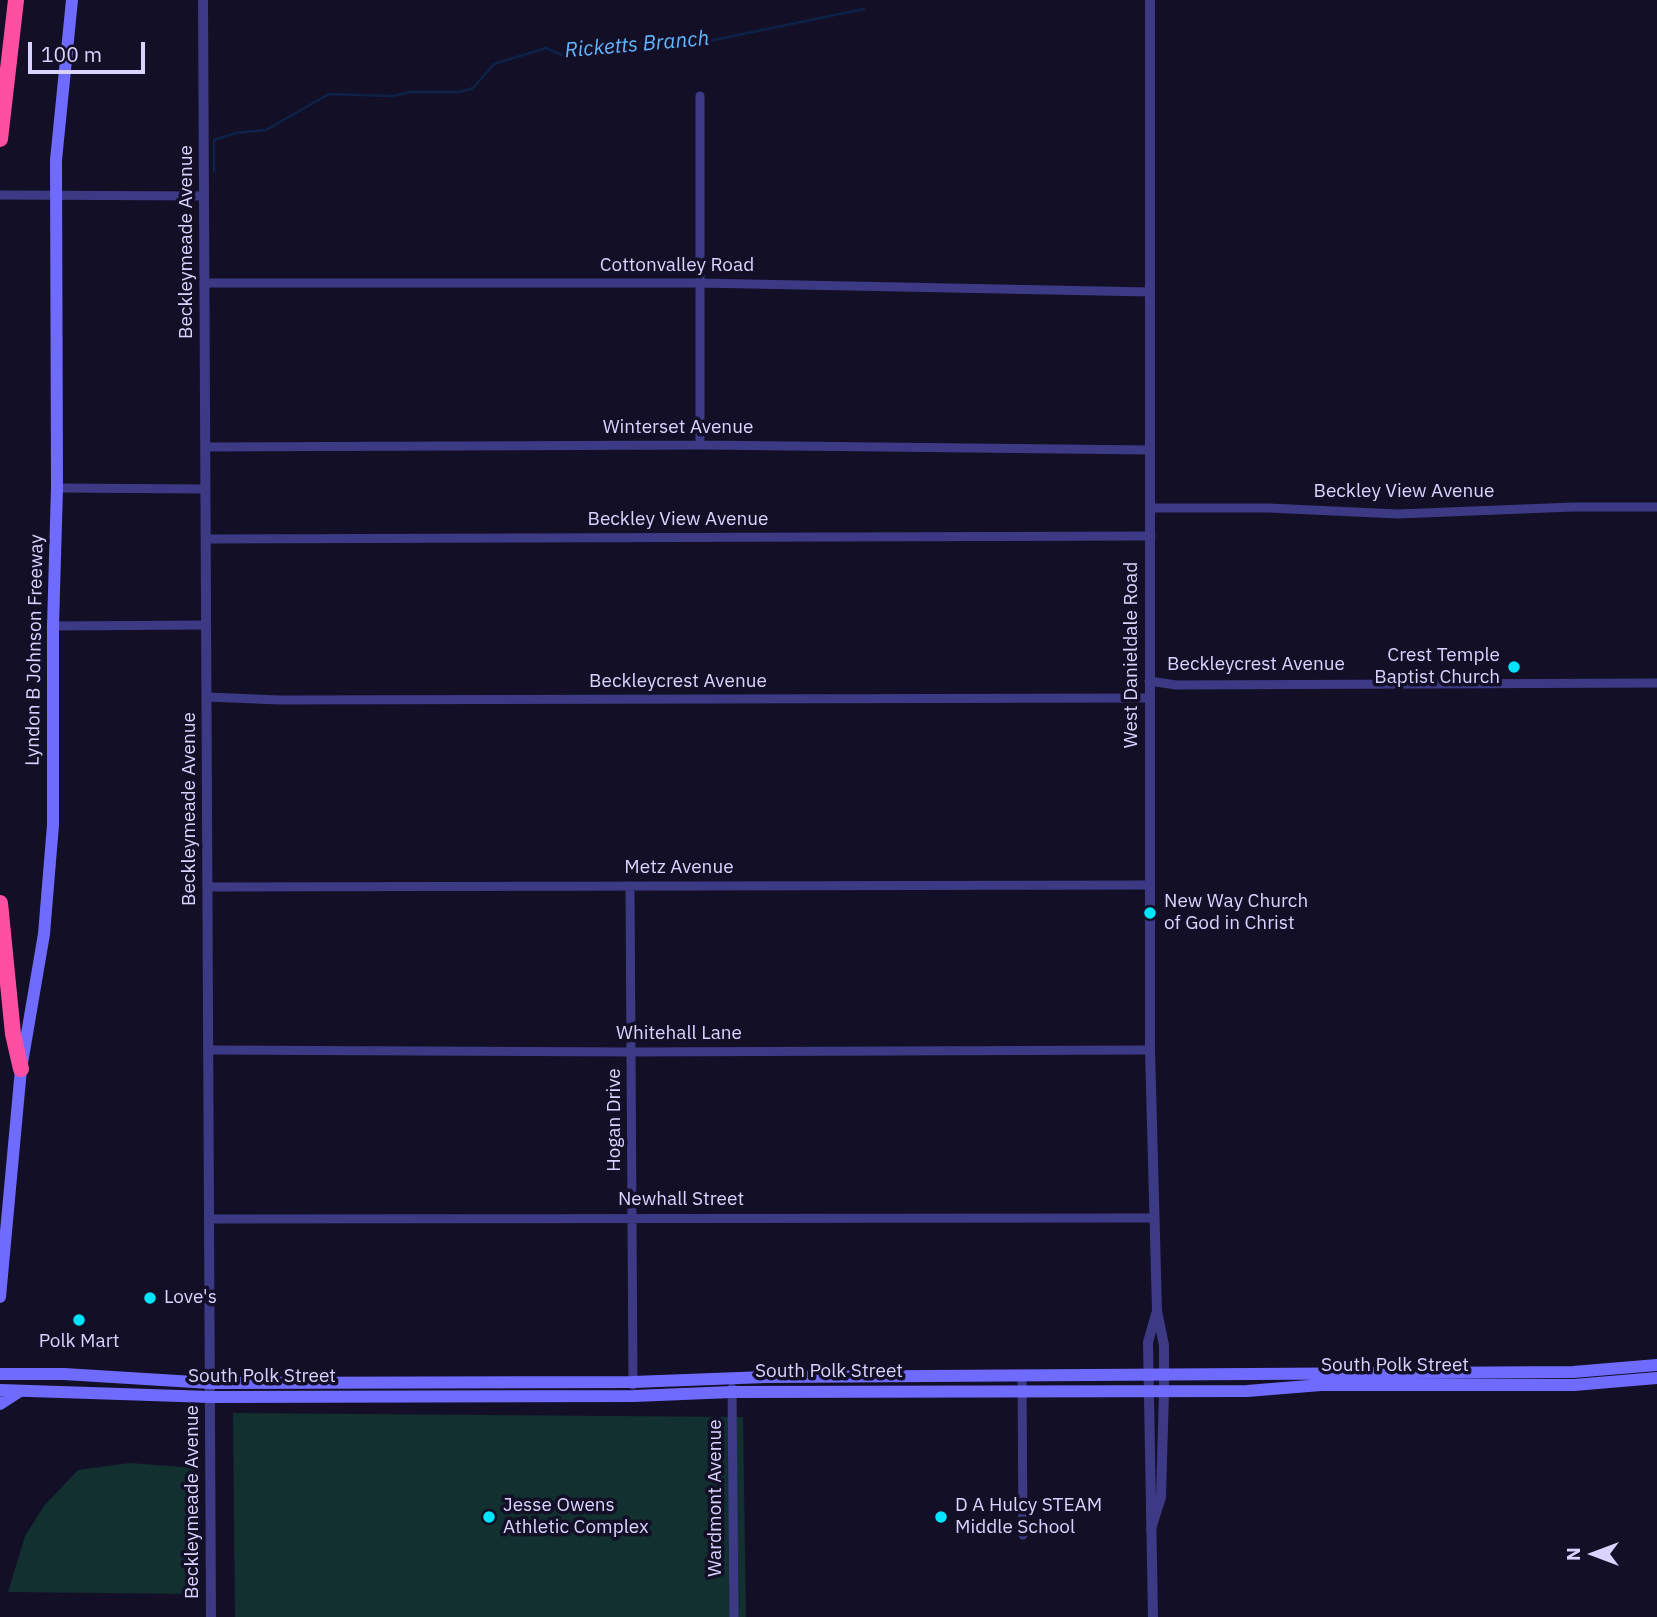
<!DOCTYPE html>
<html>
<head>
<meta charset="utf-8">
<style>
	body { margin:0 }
	#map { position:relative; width:1657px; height:1617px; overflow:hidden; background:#130f26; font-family:"IBM Plex Sans",sans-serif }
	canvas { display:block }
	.north { position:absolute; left:1559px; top:1519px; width:70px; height:70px; -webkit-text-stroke:5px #130f26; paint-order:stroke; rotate:270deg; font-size:19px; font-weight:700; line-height:28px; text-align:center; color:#d9d4ff }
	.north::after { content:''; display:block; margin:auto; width:24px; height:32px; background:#d9d4ff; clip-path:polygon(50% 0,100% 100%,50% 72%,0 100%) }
	.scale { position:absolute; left:28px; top:42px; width:117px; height:32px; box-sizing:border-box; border:4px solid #d9d4ff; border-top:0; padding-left:9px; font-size:21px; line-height:24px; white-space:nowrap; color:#d9d4ff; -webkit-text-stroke:5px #130f26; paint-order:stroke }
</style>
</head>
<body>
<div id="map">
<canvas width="1657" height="1617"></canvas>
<div class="north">N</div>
<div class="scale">100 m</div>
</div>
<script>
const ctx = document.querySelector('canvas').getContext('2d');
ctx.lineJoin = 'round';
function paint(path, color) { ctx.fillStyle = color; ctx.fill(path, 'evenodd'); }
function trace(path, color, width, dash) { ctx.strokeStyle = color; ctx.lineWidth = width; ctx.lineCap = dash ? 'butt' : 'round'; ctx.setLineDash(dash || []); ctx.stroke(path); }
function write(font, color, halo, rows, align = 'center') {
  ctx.font = font + ' "IBM Plex Sans",sans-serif'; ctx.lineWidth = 7; ctx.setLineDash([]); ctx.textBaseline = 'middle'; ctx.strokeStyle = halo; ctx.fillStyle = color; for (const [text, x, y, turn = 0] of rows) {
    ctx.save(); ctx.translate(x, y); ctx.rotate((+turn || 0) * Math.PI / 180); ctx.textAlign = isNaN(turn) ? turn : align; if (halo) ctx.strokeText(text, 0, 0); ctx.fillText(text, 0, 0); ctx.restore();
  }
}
paint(new Path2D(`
	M233 1413 743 1417 746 1617H235Z
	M130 1463 196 1468 195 1594 8 1592 25 1536 44 1506 78 1470Z`), '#12302f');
trace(new Path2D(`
	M214 172V140L236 133 266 130 329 94 392 96 411 92H460L473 88 494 64 546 48 562 55 647 42H704L864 9`), '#0c2248', 2.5);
trace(new Path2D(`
	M700 96V445
	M0 195 204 196
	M204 283H700L1150 292
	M205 447 700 445 1150 450
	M57 488 205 489
	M1152 508H1268L1398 514 1573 507H1657
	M206 539 1151 536
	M53 626 206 625
	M1149 681 1176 685 1657 683
	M207 697 279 700 1149 698
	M630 886 633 1385
	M207 887 1150 885
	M208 1050 633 1052 1150 1050
	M209 1219 1154 1218
	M1022 1376 1023 1535
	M732 1388 734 1617`), '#3d3a85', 9);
trace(new Path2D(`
	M203 0 211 1617
	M1150 0V1050L1157 1311 1164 1345V1391L1161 1497 1151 1529
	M1153 1617 1148 1342 1156 1314`), '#3d3a85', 10);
trace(new Path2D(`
	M0 1297 21 1069 44 934 53 825V626L57 488 56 160 72 0
	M0 1374H64L210 1383 633 1382 766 1377 1573 1372 1657 1365
	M0 1390 210 1397 634 1396 732 1392 1247 1391 1321 1385H1574L1657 1378
	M0 1404 20 1391`), '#6f6bff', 12);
trace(new Path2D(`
	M0 139 16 0
	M0 903 13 1034 21 1069`), '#ff4fa3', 16);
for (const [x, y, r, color] of [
	[1514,667,7,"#00e5ff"],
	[1150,913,7,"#00e5ff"],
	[150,1298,7,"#00e5ff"],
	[79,1320,7,"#00e5ff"],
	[489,1517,7,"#00e5ff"],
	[941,1517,7,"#00e5ff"]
]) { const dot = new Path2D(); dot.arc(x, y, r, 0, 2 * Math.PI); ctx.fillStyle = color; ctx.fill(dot); trace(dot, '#130f26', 2.5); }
write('19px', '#d9d4ff', '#130f26', [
	["Beckleymeade Avenue",187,242,-90],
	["Cottonvalley Road",677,266],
	["Winterset Avenue",678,428],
	["Beckley View Avenue",1404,492],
	["Beckley View Avenue",678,520],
	["Lyndon B Johnson Freeway",35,650,-89],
	["West Danieldale Road",1132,655,-90],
	["Beckleycrest Avenue",1256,665],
	["Beckleycrest Avenue",678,682],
	["Beckleymeade Avenue",190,809,-90],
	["Metz Avenue",679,868],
	["Whitehall Lane",679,1034],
	["Hogan Drive",615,1120,-90],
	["Newhall Street",681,1200],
	["South Polk Street",1395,1366],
	["South Polk Street",829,1372],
	["South Polk Street",262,1377],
	["Wardmont Avenue",716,1498,-90],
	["Beckleymeade Avenue",193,1502,-90]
]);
write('19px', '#d9d4ff', '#130f26', [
	["Crest Temple",1500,656,"right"],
	["Baptist Church",1500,678,"right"],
	["New Way Church",1164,902],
	["of God in Christ",1164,924],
	["Love's",164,1298],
	["Polk Mart",79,1342,"center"],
	["Jesse Owens",503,1506],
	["Athletic Complex",503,1528],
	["D A Hulcy STEAM",955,1506],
	["Middle School",955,1528]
], 'left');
write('italic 21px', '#62b6ff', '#130f26', [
	["Ricketts Branch",637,45,-5]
]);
</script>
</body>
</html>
